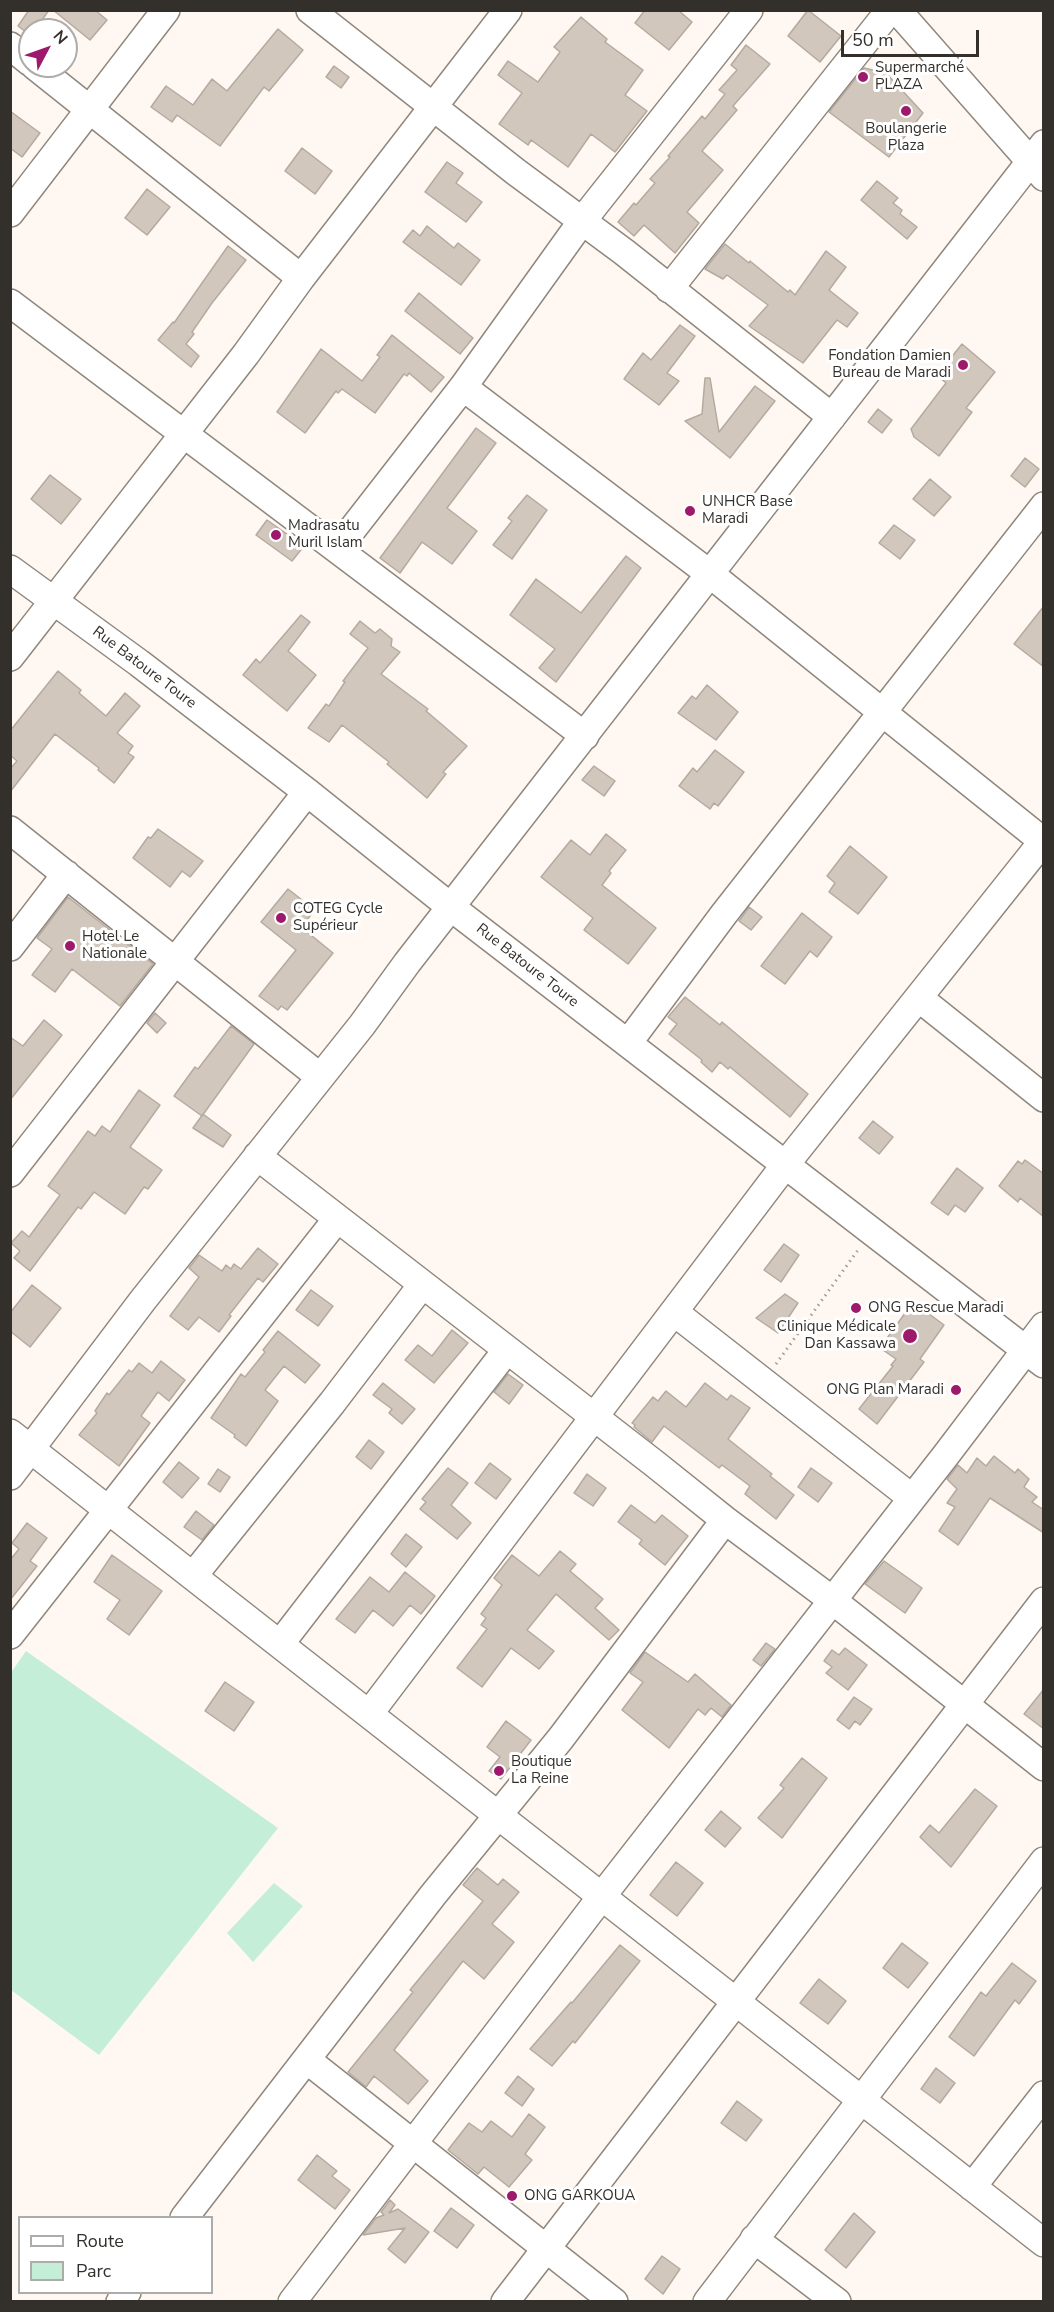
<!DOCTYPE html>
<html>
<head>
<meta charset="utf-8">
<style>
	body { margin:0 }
	#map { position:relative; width:1054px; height:2312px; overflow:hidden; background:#fff8f2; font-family:"Nunito Sans",sans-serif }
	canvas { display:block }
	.frame { position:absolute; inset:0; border:12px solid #332f2b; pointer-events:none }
	.legend { position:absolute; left:18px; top:2216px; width:195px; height:78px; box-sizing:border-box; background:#fff; border:2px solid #adacaa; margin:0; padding:8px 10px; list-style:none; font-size:18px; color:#332f2b }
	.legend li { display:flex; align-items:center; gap:12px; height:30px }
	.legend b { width:30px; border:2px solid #adacaa }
	.north { position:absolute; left:18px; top:18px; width:60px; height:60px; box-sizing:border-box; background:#fff; border:2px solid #adacaa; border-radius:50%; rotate:49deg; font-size:16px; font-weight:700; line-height:24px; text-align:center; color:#332f2b }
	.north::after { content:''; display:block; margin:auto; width:21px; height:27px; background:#9c196b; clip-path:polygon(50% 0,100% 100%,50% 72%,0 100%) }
	.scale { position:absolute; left:841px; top:30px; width:138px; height:27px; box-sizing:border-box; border:3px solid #332f2b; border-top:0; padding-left:8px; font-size:18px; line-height:21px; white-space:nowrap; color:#332f2b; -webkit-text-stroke:4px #fff; paint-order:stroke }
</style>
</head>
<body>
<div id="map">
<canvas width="1054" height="2312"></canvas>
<div class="frame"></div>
<ul class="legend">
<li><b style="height:8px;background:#fff"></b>Route</li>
<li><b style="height:16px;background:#c5eed8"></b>Parc</li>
</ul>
<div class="north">N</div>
<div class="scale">50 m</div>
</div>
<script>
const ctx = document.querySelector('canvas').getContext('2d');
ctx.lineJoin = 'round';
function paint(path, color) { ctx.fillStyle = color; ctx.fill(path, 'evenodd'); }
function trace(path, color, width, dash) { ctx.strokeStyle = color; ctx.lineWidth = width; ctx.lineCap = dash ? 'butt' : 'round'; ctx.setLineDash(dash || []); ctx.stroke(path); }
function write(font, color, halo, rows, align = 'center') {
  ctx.font = font + ' "Nunito Sans",sans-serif'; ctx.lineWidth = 6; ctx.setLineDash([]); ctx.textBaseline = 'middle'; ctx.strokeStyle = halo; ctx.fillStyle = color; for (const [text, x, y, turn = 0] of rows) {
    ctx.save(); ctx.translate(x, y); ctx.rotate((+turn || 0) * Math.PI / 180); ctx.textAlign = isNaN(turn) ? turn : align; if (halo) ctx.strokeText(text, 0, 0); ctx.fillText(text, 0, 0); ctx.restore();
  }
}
paint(new Path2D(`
	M26 1651 278 1828 99 2055 11 1990 10 1674Z
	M274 1883 303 1906 253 1962 227 1933Z`), '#c5eed8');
const building = new Path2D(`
	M29 10H49L35 30H30V35L18 26Z
	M53 10H95L107 20 90 40Z
	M645 10H678L692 22 669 50 635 23Z
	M808 10 841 36 820 62 788 36Z
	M581 17 607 39 605 42 643 70 625 95 647 111 615 152 591 134 568 167 531 140 528 145 499 124 522 93 498 75 508 61 538 82 560 52 554 47Z
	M278 29 303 50 269 91 264 87 220 146 177 115 172 122 151 107 166 86 193 105 212 79 227 91Z
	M746 45 770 64 733 106 737 110 702 151 723 170 687 212 699 223 675 253 644 225 634 236 618 222 634 203 636 205 655 183 650 179 670 157 668 156 702 116 705 119 725 94 719 90 737 70 731 65Z
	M334 66 349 77 341 88 326 77Z
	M864 68 886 73 923 113 889 157 829 112Z
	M10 111 40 133 22 157 10 148Z
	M302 148 332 171 315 194 285 171Z
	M447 162 463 173 456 183 482 202 466 222 425 192Z
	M877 181 898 198 893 203 902 210 900 214 917 227 907 239 861 200Z
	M147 189 170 207 147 235 125 218Z
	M427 226 454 248 458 243 480 260 461 285 403 242 413 230 420 236Z
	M725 244 749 263 750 261 788 292 790 290 795 295 826 251 846 267 829 290 858 313 847 327 837 320 803 363 749 326 768 305 727 275 723 279 705 269Z
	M228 246 246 260 212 303 192 332 194 334 186 344 199 356 191 367 158 340 173 322 174 323Z
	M419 293 473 338 460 354 405 311Z
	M680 325 695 336 667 373 679 381 659 405 624 379 643 353 651 360Z
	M392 335 444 377 431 392 409 373 407 376 404 374 375 413 342 389 338 393 336 391 305 433 277 412 321 349 362 381 380 357 377 355Z
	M962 344 995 372 966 408 972 412 939 456 914 437 911 429 946 383 937 375Z
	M705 378H710L719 432 755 386 775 401 730 458 685 421 702 414Z
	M878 409 892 420 882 433 868 422Z
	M476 428 496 443 447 508 477 531 452 564 422 542 400 573 380 558Z
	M1025 458 1039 469 1025 487 1011 476Z
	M50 475 81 499 61 524 31 499Z
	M930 479 951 497 934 516 913 499Z
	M527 495 547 510 512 559 493 545 512 521 508 518Z
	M267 520 304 546 292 561 256 535Z
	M894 525 915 540 900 559 879 543Z
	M626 556 641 568 556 682 539 668 555 649 510 615 536 579 581 613Z
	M1044 606V667L1014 644Z
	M301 615 310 622 288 651 316 675 287 711 243 675 256 659 260 663Z
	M360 621 375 633 380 629 392 639 391 646 400 652 381 674 428 709 426 711 467 746 443 772 446 774 427 798 387 764 389 762 342 725 329 742 308 728 326 704 329 706 345 682 343 681 368 648 350 634Z
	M58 671 81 690 79 693 106 716 125 693 140 706 117 733 133 746 128 753 134 757 114 783 98 770 99 768 55 734 10 792V769L17 761 10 755V731Z
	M707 685 738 712 716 740 678 713 692 696 696 699Z
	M715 750 744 772 718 806 714 803 710 809 679 786 693 768 697 772Z
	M594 766 615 781 604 796 582 780Z
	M158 829 203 861 190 877 182 871 170 887 133 858 148 837 151 838Z
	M606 834 626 850 609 871 611 873 602 885 656 928 628 964 584 930 593 918 541 877 571 840 590 855Z
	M850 846 887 877 858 914 829 892 835 883 827 876Z
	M288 889 315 910 301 927 333 953 287 1010 281 1006 278 1010 259 996 296 950 261 922Z
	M68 897 153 964 120 1006 72 969 55 992 32 975 52 949 37 938Z
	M749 907 762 917 751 930 739 921Z
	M802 913 832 937 817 957 810 951 785 984 761 966Z
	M685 997 720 1025 722 1022 808 1094 790 1117 730 1067 728 1069 720 1062 712 1072 701 1062 702 1060 669 1034 677 1024 668 1017Z
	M155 1013 166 1023 157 1033 147 1023Z
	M44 1020 62 1035 10 1100V1037L23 1046Z
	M231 1026 254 1044 202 1116 174 1096 195 1067 198 1069Z
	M139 1090 160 1105 130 1147 162 1170 148 1189 144 1187 125 1214 94 1192 81 1209 78 1207 30 1271 14 1258 20 1251 11 1243 22 1231 29 1237 60 1195 48 1186 88 1131 95 1136 102 1126 110 1132Z
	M203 1114 231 1135 223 1147 193 1128Z
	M873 1121 893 1137 879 1154 859 1138Z
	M1025 1160 1044 1174V1217L1020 1198 1018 1202 999 1186 1018 1161 1022 1164Z
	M957 1168 983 1188 965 1212 955 1205 948 1215 931 1203Z
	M784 1244 799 1255 781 1282 764 1270Z
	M258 1248 278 1264 263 1282 258 1278 229 1315 231 1316 219 1332 199 1317 188 1330 170 1316 199 1277 189 1268 199 1255 222 1271 226 1265 231 1269 234 1264 241 1269Z
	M32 1285 61 1308 30 1347 10 1331V1313Z
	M311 1290 333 1306 318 1326 296 1310Z
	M785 1294 798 1303 778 1333 756 1318Z
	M913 1302 944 1325 920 1359 924 1362 877 1424 859 1409 893 1366 891 1365 896 1359 880 1348Z
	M452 1330 468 1343 434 1383 405 1360 418 1345 432 1356Z
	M278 1331 320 1365 305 1383 284 1366 265 1390 278 1401 246 1446 234 1437 235 1435 211 1418 241 1374 245 1377 265 1352 263 1350Z
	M161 1361 185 1380 169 1401 158 1392 141 1416 150 1423 119 1466 79 1435 97 1413 95 1411 107 1393 109 1395 129 1370 132 1372 139 1363 152 1373Z
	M508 1374 523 1385 509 1404 494 1392Z
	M383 1383 415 1409 402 1424 389 1413 392 1409 373 1395Z
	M705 1383 727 1400 731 1395 750 1408 728 1439 772 1474 770 1476 794 1495 776 1519 745 1494 750 1486 722 1465 719 1468 664 1426 652 1442 634 1427 635 1425 632 1423 653 1397 658 1401 666 1391 686 1407Z
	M369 1440 384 1452 371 1469 356 1457Z
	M994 1456 1015 1473 1018 1469 1029 1479 1024 1487 1037 1497 1032 1502 1044 1510V1533L990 1498 958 1545 939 1531 955 1507 947 1503 957 1489 947 1479 958 1465 967 1473 977 1458 986 1466Z
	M179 1462 199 1478 182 1498 163 1482Z
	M490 1463 511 1479 496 1499 475 1483Z
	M448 1468 468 1483 451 1505 471 1523 457 1539 420 1509 426 1502 422 1499Z
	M811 1468 832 1483 818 1502 798 1487Z
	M218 1469 230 1477 220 1492 208 1484Z
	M587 1474 606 1488 593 1506 574 1493Z
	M631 1505 655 1523 662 1515 688 1536 665 1565 639 1544 642 1540 618 1522Z
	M196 1511 214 1525 202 1540 184 1527Z
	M27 1523 47 1538 30 1561 37 1566 10 1600V1560L19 1549 12 1543Z
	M406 1534 422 1547 406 1567 391 1554Z
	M560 1551 576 1564 570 1571 603 1599 595 1608 619 1630 609 1640 556 1594 527 1630 554 1651 539 1669 511 1648 482 1687 457 1668 487 1629 481 1625 486 1618 481 1614 502 1585 494 1578 512 1555 539 1576Z
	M112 1555 162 1591 129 1635 107 1619 120 1600 94 1582Z
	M884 1561 922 1588 905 1613 865 1584Z
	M405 1572 435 1596 421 1614 410 1605 393 1626 373 1610 355 1633 336 1619 370 1577 389 1592Z
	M766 1643 775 1649 761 1666 753 1660Z
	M845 1648 867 1665 848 1690 826 1673 832 1667 824 1661 832 1650 839 1655Z
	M645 1652 688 1682 695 1674 731 1705 722 1717 711 1708 705 1715 698 1709 669 1748 622 1710 643 1682 630 1673Z
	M225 1682 254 1702 234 1731 205 1711Z
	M1044 1689V1729L1024 1714Z
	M854 1697 872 1709 860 1725 855 1721 849 1729 837 1720Z
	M506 1721 531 1740 501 1779 489 1771 500 1757 487 1747Z
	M802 1758 827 1778 782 1838 758 1818 784 1788 780 1785Z
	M975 1789 997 1806 951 1867 920 1837 930 1825 939 1833Z
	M721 1811 741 1828 725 1847 705 1830Z
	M676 1862 703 1883 677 1916 650 1895Z
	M477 1868 498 1885 503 1879 519 1892 492 1924 514 1942 484 1979 463 1961 394 2050 428 2081 408 2104 374 2076 366 2087 348 2072 413 1992 410 1990 483 1901 463 1885Z
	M902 1943 928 1963 908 1988 883 1968Z
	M620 1945 640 1961 575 2043 573 2041 552 2066 530 2049 571 2002 572 2003Z
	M1012 1963 1036 1981 1019 2004 1015 2000 974 2056 949 2037 981 1992 986 1996Z
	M819 1979 846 2001 828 2024 800 2003Z
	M936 2068 955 2083 940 2103 921 2089Z
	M518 2076 534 2089 522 2106 505 2093Z
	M737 2101 762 2120 746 2141 721 2123Z
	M529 2114 545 2127 525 2154 532 2160 509 2187 484 2167 478 2174 448 2150 469 2123 482 2132 491 2121 512 2137Z
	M317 2155 337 2171 332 2176 350 2190 335 2209 298 2180Z
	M390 2200 395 2205 389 2213 398 2209 429 2232 405 2263 388 2249 405 2228 363 2235 376 2218 384 2215 381 2212Z
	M451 2208 474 2225 457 2248 434 2231Z
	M854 2213 875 2232 846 2268 825 2250Z
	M662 2256 680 2269 663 2294 645 2279Z`);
paint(building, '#d2c7bd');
trace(building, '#b5aaa0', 1.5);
const minor = new Path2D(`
	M310 10 516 172 624 252 832 417
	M897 10 1044 177
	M10 46 30 62
	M35 66 301 278
	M10 213 166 10
	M669 289 890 10
	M10 303 585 736
	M463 387 710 574 1044 842
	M337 549 463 387 582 221 749 10
	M10 569 139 663 307 792 452 908 1044 1364
	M10 657 246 354 301 278 508 10
	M10 830 320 1077
	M10 947 66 874
	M919 998 1044 1098
	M628 1043 724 914 1044 506
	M257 1156 655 1464 725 1520 832 1600 1044 1767
	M10 1173 307 792
	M674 1312 912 1498
	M10 1433 1044 2243
	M10 1476 143 1300 362 1025 407 963 1044 144
	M193 1576 332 1403 422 1285
	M10 1635 337 1219
	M280 1644 506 1351
	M369 1714 785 1165 1044 840
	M307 2060 614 2302
	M972 2187 1044 2095
	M184 2218 433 1895 561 1738 725 1520
	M754 2239 837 2302
	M120 2302 127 2292
	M292 2302 602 1896 946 1455 1044 1326
	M505 2302 1044 1601
	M707 2302 1044 1861`);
trace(minor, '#90867c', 30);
trace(new Path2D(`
	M776 1364 858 1250`), '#a29d98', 3, [1.5, 4.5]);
trace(minor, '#fff', 27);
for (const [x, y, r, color] of [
	[863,77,6,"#9c196b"],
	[906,111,6,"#9c196b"],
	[963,365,6,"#9c196b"],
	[690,511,6,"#9c196b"],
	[276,535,6,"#9c196b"],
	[281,918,6,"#9c196b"],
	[70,946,6,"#9c196b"],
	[856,1308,6,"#9c196b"],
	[910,1336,8,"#9c196b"],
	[956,1390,6,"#9c196b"],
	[499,1771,6,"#9c196b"],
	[512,2196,6,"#9c196b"]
]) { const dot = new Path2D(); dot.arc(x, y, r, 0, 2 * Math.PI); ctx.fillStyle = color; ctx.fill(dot); trace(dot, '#fff', 2); }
write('15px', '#332f2b', '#fff', [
	["Supermarché",875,68],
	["PLAZA",875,85],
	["Boulangerie",906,129,"center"],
	["Plaza",906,146,"center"],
	["Fondation Damien",951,356,"right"],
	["Bureau de Maradi",951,373,"right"],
	["UNHCR Base",702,502],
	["Maradi",702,519],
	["Madrasatu",288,526],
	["Muril Islam",288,543],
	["COTEG Cycle",293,909],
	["Supérieur",293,926],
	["Hotel Le",82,937],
	["Nationale",82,954],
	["ONG Rescue Maradi",868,1308],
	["Clinique Médicale",896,1327,"right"],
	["Dan Kassawa",896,1344,"right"],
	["ONG Plan Maradi",944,1390,"right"],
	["Boutique",511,1762],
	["La Reine",511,1779],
	["ONG GARKOUA",524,2196]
], 'left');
write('15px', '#332f2b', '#fff', [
	["Rue Batoure Toure",144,668,37],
	["Rue Batoure Toure",527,966,38]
]);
</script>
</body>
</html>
